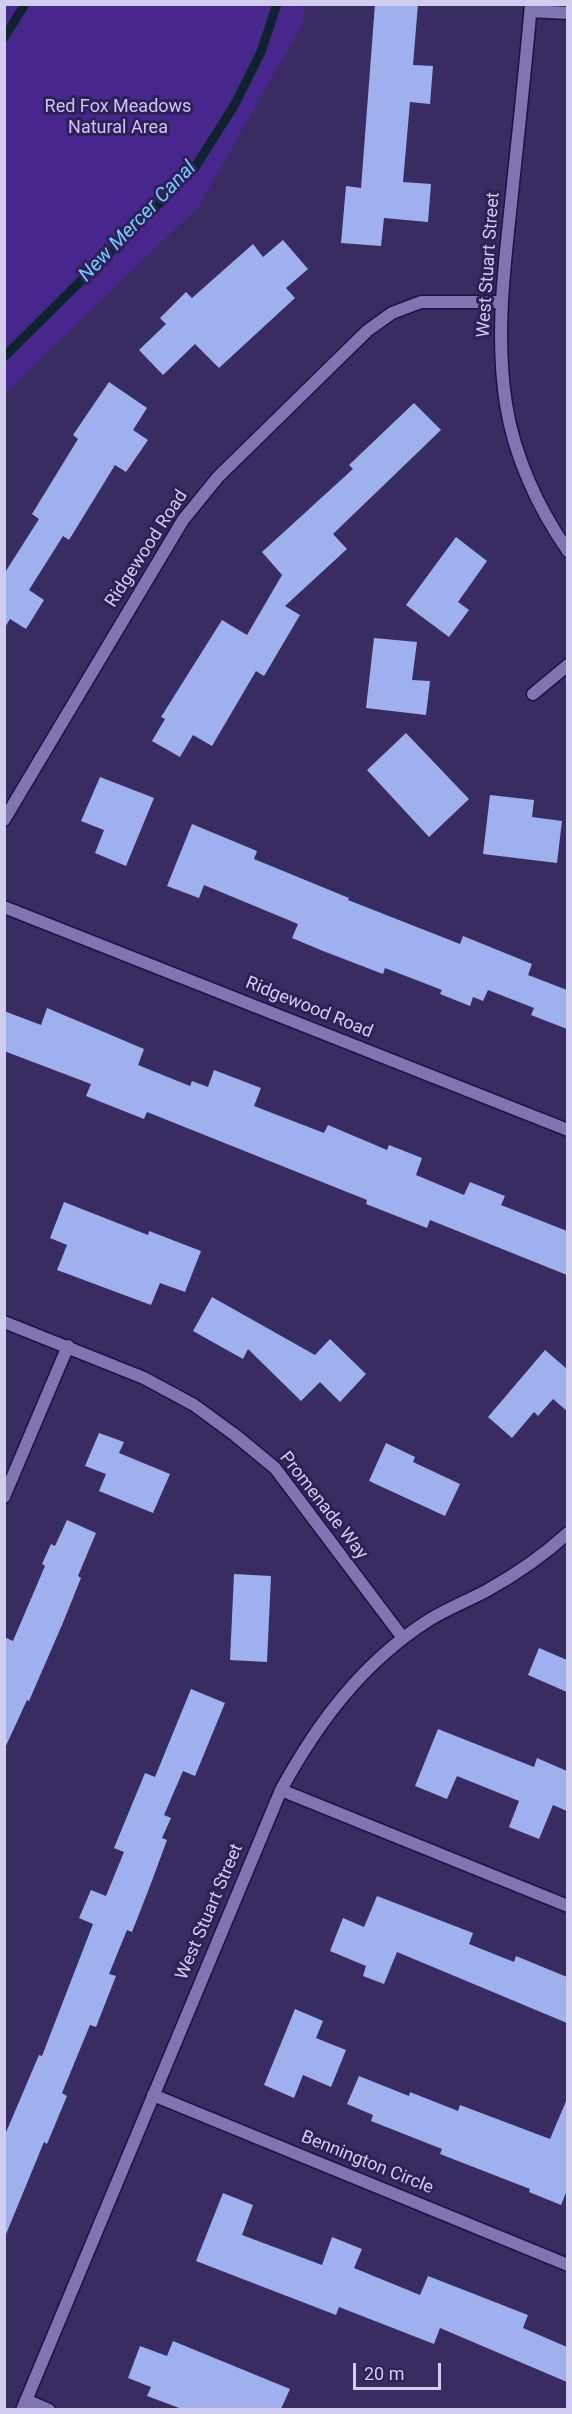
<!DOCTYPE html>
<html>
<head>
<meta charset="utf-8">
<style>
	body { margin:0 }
	#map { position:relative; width:572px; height:2414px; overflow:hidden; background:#382c61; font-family:Roboto,sans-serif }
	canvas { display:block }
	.frame { position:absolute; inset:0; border:6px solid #d1cdee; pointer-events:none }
	.scale { position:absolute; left:353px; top:2363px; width:88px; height:27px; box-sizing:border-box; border:3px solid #d1cdee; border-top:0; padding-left:8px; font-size:18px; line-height:21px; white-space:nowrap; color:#d1cdee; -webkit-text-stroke:4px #2f2156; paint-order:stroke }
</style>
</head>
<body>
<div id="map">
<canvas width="572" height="2414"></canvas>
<div class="frame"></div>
<div class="scale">20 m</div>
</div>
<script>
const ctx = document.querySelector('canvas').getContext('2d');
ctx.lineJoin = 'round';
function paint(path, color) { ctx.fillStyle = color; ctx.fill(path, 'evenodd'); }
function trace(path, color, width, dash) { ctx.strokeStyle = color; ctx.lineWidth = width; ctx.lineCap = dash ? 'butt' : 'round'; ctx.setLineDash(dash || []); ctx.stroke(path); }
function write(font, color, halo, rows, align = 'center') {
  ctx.font = font + ' Roboto,sans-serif'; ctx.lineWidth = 6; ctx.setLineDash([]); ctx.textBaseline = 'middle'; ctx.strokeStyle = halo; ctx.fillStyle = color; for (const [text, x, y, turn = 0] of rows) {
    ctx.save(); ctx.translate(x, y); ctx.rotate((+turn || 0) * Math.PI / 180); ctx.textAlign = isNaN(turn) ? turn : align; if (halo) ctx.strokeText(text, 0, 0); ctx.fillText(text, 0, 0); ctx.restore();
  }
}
paint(new Path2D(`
	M5 4 305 5 303 23 199 206 5 394Z`), '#47278e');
trace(new Path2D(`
	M4 38 25 4
	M4 357 194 169 235 104 261 52 277 4`), '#0f232d', 9);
paint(new Path2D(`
	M375 4H418L413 65 433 66 430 104 410 102 403 182 431 184 428 222 384 218 381 246 341 243 346 186 361 188Z
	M283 240 308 269 286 288 295 298 219 368 195 344 163 375 139 350 166 324 160 318 186 292 192 298 253 244 263 257Z
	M109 382 147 408 133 430 148 440 126 472 115 465 69 540 63 536 29 590 44 600 26 629 10 619 4 629V574L39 519 32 514 78 439 73 435Z
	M414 403 441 430 333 534 347 549 285 606 300 615 264 676 256 671 212 746 193 735 180 757 152 741 165 719 161 717 222 620 247 635 282 575 262 552 353 469 349 465Z
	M456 537 487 561 458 602 469 610 449 637 406 605Z
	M374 638 417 642 412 680 430 681 426 715 366 708Z
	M406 733 469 799 429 837 367 770Z
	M100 777 154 798 126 866 95 853 104 830 81 821Z
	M490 795 534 800 532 817 562 821 557 863 483 854Z
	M192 824 257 851 254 859 349 898 348 900 460 944 463 936 532 964 528 975 567 990V1029L531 1015 534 1008 488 990 483 1001 473 997 470 1006 440 994 442 990 385 968 383 974 323 951 292 938 298 924 204 885 199 898 167 886Z
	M47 1008 144 1049 138 1065 190 1086 192 1081 208 1087 214 1070 261 1088 254 1106 324 1133 328 1125 387 1150 389 1145 422 1158 416 1175 464 1195 470 1182 505 1196 501 1205 567 1231V1275L430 1220 427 1228 366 1204 367 1200 147 1112 144 1119 86 1096 91 1084 4 1051V1011L41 1025Z
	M64 1202 148 1235 149 1231 201 1251 185 1292 160 1283 151 1305 57 1270 67 1245 50 1238Z
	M212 1297 315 1355 330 1339 366 1374 340 1402 320 1382 301 1401 248 1349 243 1359 193 1331Z
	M545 1350 567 1369V1411L553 1399 538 1416 534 1412 512 1438 488 1417Z
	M99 1433 124 1442 119 1453 170 1474 153 1513 99 1491 106 1474 85 1466Z
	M386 1443 415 1457 413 1462 460 1484 445 1516 369 1481Z
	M67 1520 96 1533 78 1576 81 1578 62 1625 29 1701 27 1700 4 1750V1637L13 1641 45 1566 42 1564 51 1544 55 1546Z
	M234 1574 271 1576 267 1662 230 1660Z
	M539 1648 567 1660V1692L528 1675Z
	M191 1689 225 1703 195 1776 183 1771 164 1815 171 1818 162 1838 167 1840 150 1886 132 1932 127 1930 109 1974 116 1976 96 2027 90 2025 62 2093 67 2096 47 2144 44 2142 4 2239V2137L39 2055 42 2056 93 1924 79 1918 91 1890 106 1896 124 1852 114 1848 145 1773 155 1777Z
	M438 1729 534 1767 537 1758 567 1771V1811L553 1805 539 1839 509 1827 519 1801 457 1776 447 1799 415 1786Z
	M377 1896 473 1933 469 1944 514 1962 516 1956 567 1977V2023L397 1952 384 1984 363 1976 366 1966 330 1951 343 1918 364 1927Z
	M295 2009 323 2021 316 2038 346 2050 331 2087 303 2075 294 2098 264 2085Z
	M359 2076 409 2096 410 2092 458 2111 460 2105 550 2139 567 2099V2190L561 2205 529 2192 530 2189 440 2154 442 2149 371 2121 373 2115 347 2104Z
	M223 2193 253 2205 242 2235 322 2265 332 2237 362 2249 354 2268 420 2295 428 2276 528 2315 523 2328 567 2347V2382L440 2328 434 2344 339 2307 336 2315 196 2261Z
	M173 2341 290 2389 281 2409H182L147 2396 151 2387 128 2378 140 2346 167 2356Z`), '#9eb0ed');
const minor = new Path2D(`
	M531 4C525 74 517 144 510 213 503 277 496 341 506 404 514 456 538 508 568 551
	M531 11 568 13
	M533 694 568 665
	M4 820 183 520 218 477 367 331 392 313 421 302H501
	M4 907 568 1130
	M4 1322 144 1378 194 1405 235 1435 275 1468 403 1638
	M4 1497 68 1346
	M281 1790 568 1906
	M153 2095 568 2265
	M26 2400 49 2410
	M22 2410 281 1790C318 1722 363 1662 429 1620 447 1609 467 1601 486 1591 515 1575 544 1555 568 1533`);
trace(minor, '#211144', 15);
trace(minor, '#8075b1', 12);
write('18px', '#cdc5fc', '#2f2156', [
	["Red Fox Meadows",118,107],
	["Natural Area",118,128]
]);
write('18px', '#d1cdee', '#2f2156', [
	["West Stuart Street",489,265,-86],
	["Ridgewood Road",147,549,-57],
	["Ridgewood Road",309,1008,22],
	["Promenade Way",323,1506,52],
	["West Stuart Street",210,1912,-67],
	["Bennington Circle",367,2163,22]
]);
write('italic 20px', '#6bcfff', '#2f2156', [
	["New Mercer Canal",138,222,-46]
]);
</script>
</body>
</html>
